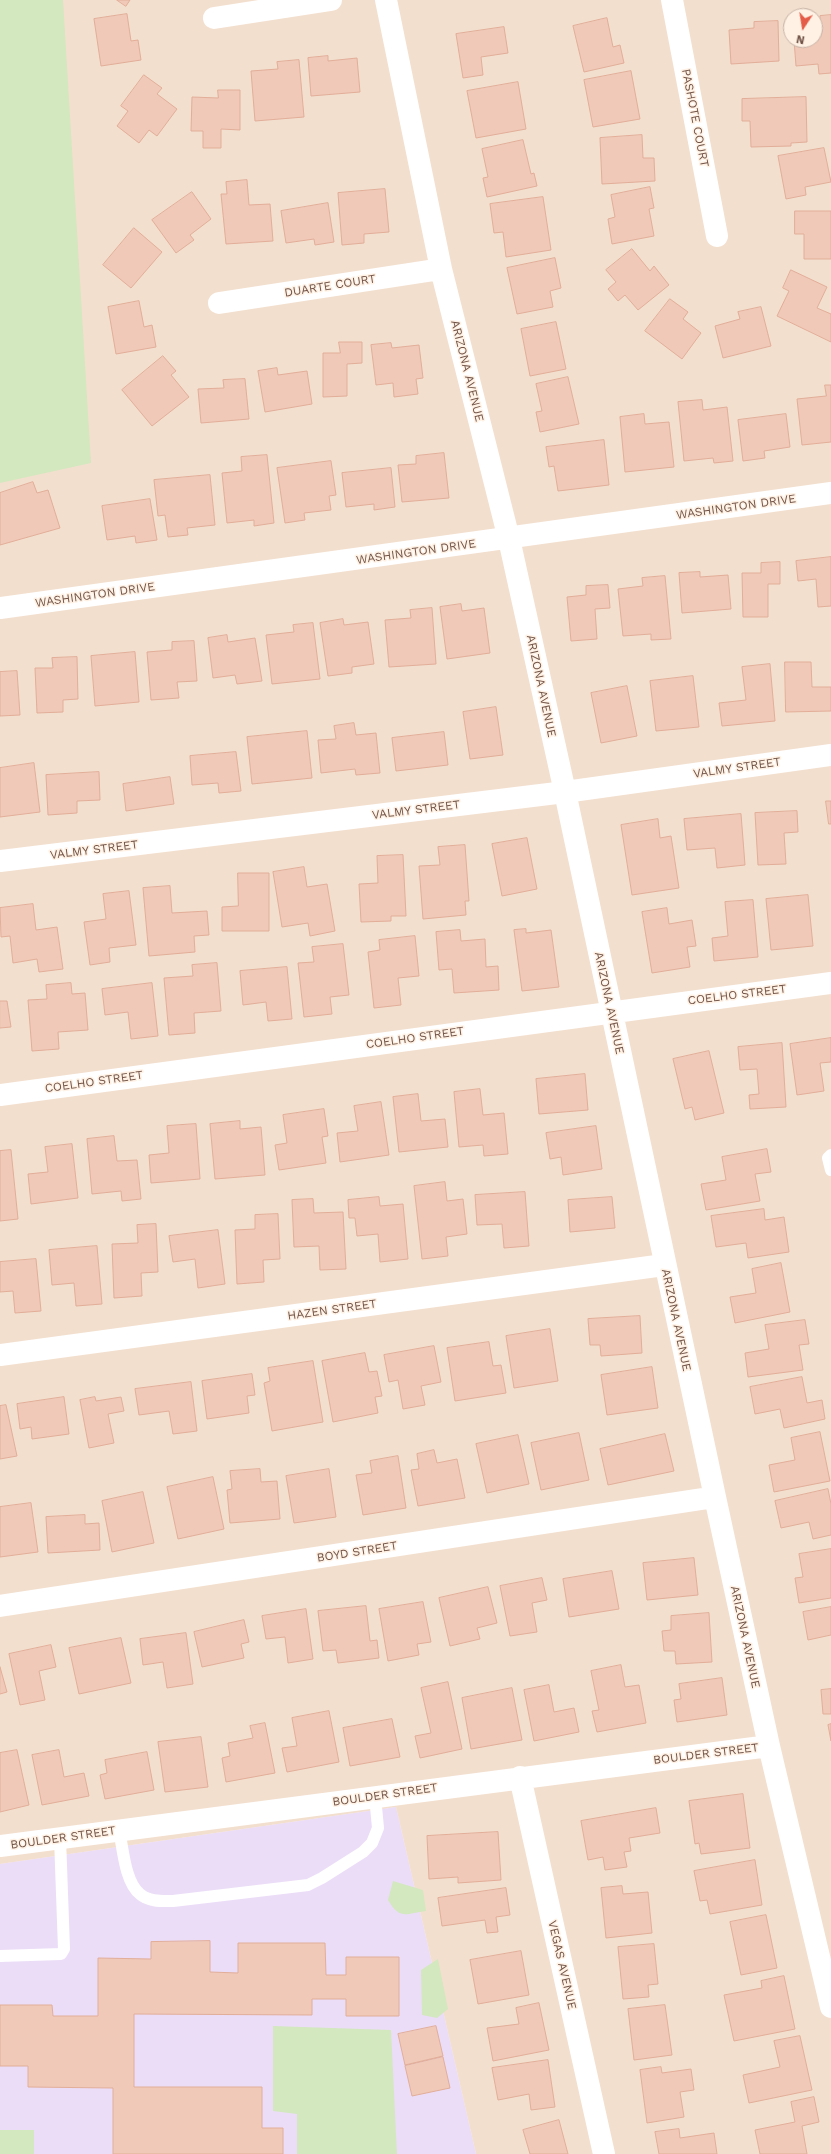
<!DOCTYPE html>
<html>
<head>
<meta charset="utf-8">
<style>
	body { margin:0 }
	#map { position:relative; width:831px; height:2154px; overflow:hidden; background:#fbeee0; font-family:"Work Sans",sans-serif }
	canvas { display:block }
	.north { position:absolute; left:783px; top:8px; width:40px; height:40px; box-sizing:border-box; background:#fff2e5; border:1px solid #c6b2a6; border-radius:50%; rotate:192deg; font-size:11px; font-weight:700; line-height:16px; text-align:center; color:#715348 }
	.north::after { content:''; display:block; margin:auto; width:14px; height:18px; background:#e45b47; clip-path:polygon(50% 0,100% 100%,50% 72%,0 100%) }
</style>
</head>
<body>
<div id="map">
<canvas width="831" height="2154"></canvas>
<div class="north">N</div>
</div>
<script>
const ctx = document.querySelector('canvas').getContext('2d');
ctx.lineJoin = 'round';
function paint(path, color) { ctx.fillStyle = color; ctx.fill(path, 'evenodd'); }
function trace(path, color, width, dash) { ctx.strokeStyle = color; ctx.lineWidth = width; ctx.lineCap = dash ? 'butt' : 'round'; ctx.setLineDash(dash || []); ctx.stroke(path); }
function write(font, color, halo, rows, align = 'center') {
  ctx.font = font + ' "Work Sans",sans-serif'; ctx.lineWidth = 3; ctx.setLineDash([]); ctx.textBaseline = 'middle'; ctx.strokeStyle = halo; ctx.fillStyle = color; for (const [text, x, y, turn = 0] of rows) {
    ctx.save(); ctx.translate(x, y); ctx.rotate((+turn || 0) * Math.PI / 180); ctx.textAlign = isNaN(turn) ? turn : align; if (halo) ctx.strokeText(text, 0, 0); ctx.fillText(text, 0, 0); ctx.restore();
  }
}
paint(new Path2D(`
	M0 0H831V2154H476L396 1807 0 1864ZM791 16H815V40H791Z`), '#f3dfce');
paint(new Path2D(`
	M396 1807 476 2154H0V1864Z`), '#ebddf7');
paint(new Path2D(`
	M0 0H63L91 463 0 483Z
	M393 1881 423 1890 426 1911C405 1914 400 1920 388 1900Z
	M438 1959 448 2009 437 2018 422 2015 421 1970Z
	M273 2026 391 2030 397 2154H297V2114L273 2111Z
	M0 2130H34V2154H0Z`), '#d3e8bf');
const building = new Path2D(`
	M117 0H130L126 6Z
	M127 14 131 41 138 40 141 60 101 66 94 19Z
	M831 15V73L819 74 818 64 796 66 794 40H815V23H820V16Z
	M607 18 613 47 620 45 624 63 584 72 573 26Z
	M778 21 779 61 731 64 729 30 754 28V22Z
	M504 27 508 53 481 57 483 75 463 78 456 34Z
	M328 56V61L357 58 360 92 311 96 308 58Z
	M299 60 304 117 255 121 251 71 278 69 277 62Z
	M631 71 640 119 593 127 584 80Z
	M144 75 162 88 157 94 177 109 157 136 149 130 139 143 117 126 128 111 121 106Z
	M518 82 526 129 476 138 467 91Z
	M218 90H240V130L221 129V148H203V131H191L192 97 218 98Z
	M806 97 807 142 791 143V146L751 147 750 121H742V99Z
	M642 135 643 158H654L655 181 602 184 600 138Z
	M523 140 531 174 534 173 537 186 487 197 483 178 488 177 482 149Z
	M824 148 831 182 805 187 806 195 786 199 778 156Z
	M247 180 249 205 270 204 273 241 226 244 221 194H227L226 182Z
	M650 187 654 208 649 209 654 236 612 244 608 219 615 217 611 195Z
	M385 189 389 232 364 234V243L342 245 338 193Z
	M192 192 211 219 190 235 194 240 176 253 152 220Z
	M543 197 551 250 506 257 503 232 494 233 490 204Z
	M328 203 334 242 315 245 314 239 286 243 281 211Z
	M795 211H831V259H804V234H795Z
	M134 228 162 252 131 288 103 265Z
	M632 249 650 271 654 266 669 285 638 310 625 295 618 301 608 289 616 282 606 270Z
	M555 258 561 288 550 291 553 307 517 314 507 268Z
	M791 270 827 287 817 308 831 314V342L777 316 789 291 783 288Z
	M670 299 688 312 683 319 701 333 682 359 645 331Z
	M139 301 144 327 152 325 156 347 116 354 108 307Z
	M761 307 771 346 723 358 715 326 740 319 738 312Z
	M556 322 566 369 530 376 521 329Z
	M339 342H362V363L347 364V396L323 397V353H340Z
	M391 343 392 348 419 345 423 378 416 379 418 394 394 397 393 383 376 385 371 345Z
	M163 356 176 371 171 375 189 397 152 426 122 390Z
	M277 368 278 375 307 371 312 404 265 412 258 371Z
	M568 377 579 424 540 432 536 412 542 411 536 384Z
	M245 379 249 419 201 423 198 389 224 388 223 380Z
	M825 385H831V442L802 445 797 399 826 396Z
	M702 400 703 410 727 407 733 461 714 463 713 458 684 461 678 402Z
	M644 414 645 424 669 422 674 467 625 472 620 417Z
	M786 414 790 447 764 451 765 458 743 461 738 420Z
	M604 440 609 485 558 491 554 466 549 467 546 447Z
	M444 453 449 498 402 502 398 465 416 464V456Z
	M267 455 274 523 254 526V520L227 523 222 473 242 471 241 457Z
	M331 461 336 495 329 496 331 510 304 513 305 520 285 523 277 468Z
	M391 468 395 507 374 510V504L346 507 342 473Z
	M210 475 215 525 187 528 188 535 168 537 165 515 158 516 154 480Z
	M33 482 37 493 48 490 60 528 0 545V493Z
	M150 499 157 540 136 543 135 536 107 540 102 506Z
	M831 557V606L818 607 816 579 798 581 796 561Z
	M780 562V584H768V617H743L742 573H761V563Z
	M700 572V577L728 575 731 609 682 613 679 573Z
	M665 576 671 639 651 640V634L623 636 618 589 643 586 642 578Z
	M608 585 610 608 595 609 597 639 571 641 567 597 586 595V586Z
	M461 604 462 611 484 608 490 653 447 659 440 607Z
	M432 608 436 664 389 667 385 620 411 618 410 610Z
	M343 619 344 625 368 622 374 664 352 667V673L328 676 320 623Z
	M313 623 320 679 272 684 266 635 294 632 293 625Z
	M227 635 228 642 255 638 262 681 237 684 235 675 213 678 208 638Z
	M194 641 197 681 177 682 179 698 151 700 147 652 172 650V642Z
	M135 652 139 702 95 706 91 656Z
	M77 657 78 699 63 700V712L37 713 35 668H53L52 658Z
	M785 662H811L812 687H831V711L786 712Z
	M770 664 775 721 722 726 719 703 746 700 742 667Z
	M17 671 20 715 0 716V672Z
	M693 676 699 727 656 731 650 681Z
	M627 686 637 736 601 743 591 693Z
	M496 707 503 755 470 759 463 712Z
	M354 723 356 735 376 733 380 773 356 775 355 769 321 773 318 740 336 739 334 726Z
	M307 731 312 778 252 784 247 737Z
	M444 732 448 765 396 771 392 738Z
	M236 752 241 791 219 793 218 783 192 785 190 756Z
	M34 763 40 812 0 817V768Z
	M99 772 100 800 77 801V813L48 815 46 775Z
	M170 777 174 804 126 811 123 784Z
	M826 801H831V824H829Z
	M797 811 798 832 784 833 786 864 758 865 755 813Z
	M741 814 745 865 717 868 715 848 687 850 684 819Z
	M658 819 660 838 671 836 679 888 632 895 621 825Z
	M527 838 537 889 502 896 492 844Z
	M465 845 469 901H465L466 915 423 919 419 866 440 865 438 847Z
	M403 855 406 916H391V921L361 922 359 884 378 883 377 856Z
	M304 867 307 887 327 884 335 931 310 936 308 923 282 927 273 872Z
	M238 873H269V931H222V907L238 906Z
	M170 886 172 913 207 911 209 935 194 936 195 952 149 956 143 888Z
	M129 891 136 945 109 948 110 962 90 965 84 922 106 919 103 894Z
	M808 895 813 946 771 950 766 899Z
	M753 900 758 957 714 961 712 938 728 936 725 902Z
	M33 904 36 930 57 927 63 969 39 972 37 959 13 963 10 936 1 937 0 908Z
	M667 908 669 924 692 920 696 946 687 947 690 967 652 973 642 912Z
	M526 929V933L551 930 559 987 522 991 514 930Z
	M460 930 461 941 485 939 486 967 498 966 499 990 454 993 452 969 439 970 436 932Z
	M415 936 419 976 398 978 401 1005 374 1008 368 952 380 950 379 940Z
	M343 944 349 995 330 997 332 1014 304 1017 298 963 314 962 312 947Z
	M217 963 221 1011 194 1013 195 1033 169 1035 164 978 193 976 192 965Z
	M287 967 292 1019 268 1021 266 1002 243 1005 240 971Z
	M71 983 72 994 85 993 88 1030 58 1032 59 1049 32 1051 28 1000 47 999 46 985Z
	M152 983 158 1036 131 1039 128 1012 105 1015 102 989Z
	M0 1001H7L11 1027 0 1028Z
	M831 1038V1062L820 1063 824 1091 797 1095 790 1044Z
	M782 1043 786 1107 750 1109 749 1095 759 1094 757 1069 740 1070 738 1047Z
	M709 1051 724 1113 695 1120 692 1107 685 1109 673 1059Z
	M585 1074 588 1110 539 1114 536 1079Z
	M480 1089 483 1115 504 1113 508 1154 484 1156 483 1145 459 1147 454 1092Z
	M418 1094 421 1121 445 1119 448 1147 399 1152 393 1097Z
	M381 1102 389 1155 340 1162 337 1133 358 1131 354 1106Z
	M324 1109 328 1136 322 1137 326 1163 279 1170 275 1145 287 1143 283 1115Z
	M240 1121V1129L261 1127 265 1175 215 1179 210 1124Z
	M196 1124 200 1179 151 1183 149 1155 169 1153 167 1126Z
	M596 1126 602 1169 563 1175 561 1157 550 1159 546 1133Z
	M114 1136 117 1161 137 1160 141 1199 122 1201 121 1191 92 1194 87 1139Z
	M72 1144 78 1198 31 1204 28 1174 48 1172 45 1147Z
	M767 1149 771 1172 755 1174 760 1201 706 1210 701 1184 726 1180 722 1157Z
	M11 1150 18 1219 0 1221V1151Z
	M445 1182 447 1201 463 1199 467 1234 446 1237 448 1256 422 1259 414 1186Z
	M525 1192 529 1246 504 1248 502 1224 477 1225 475 1195Z
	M379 1197 380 1206 403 1204 408 1259 380 1262 378 1234 357 1236 355 1218H349L348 1200Z
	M612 1197 615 1228 570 1232 568 1200Z
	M313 1199 314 1213 343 1212 346 1269 320 1270 319 1246 294 1247 292 1200Z
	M764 1209 765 1220 784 1217 789 1252 748 1258 746 1243 716 1247 711 1216Z
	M278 1214 280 1259 263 1260 264 1282 237 1284 235 1230 255 1229V1215Z
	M156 1224 158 1272 141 1273 142 1296 114 1298 112 1244 138 1243 137 1225Z
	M218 1230 225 1284 198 1288 195 1259 173 1262 169 1236Z
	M97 1246 102 1304 76 1306 74 1283 52 1285 49 1250Z
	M36 1259 41 1311 15 1313 13 1291 0 1292V1262Z
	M781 1263 790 1312 735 1323 730 1297 756 1293 752 1269Z
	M640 1316 642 1353 601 1356 600 1345H590L588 1319Z
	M805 1320 809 1344 799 1345 803 1370 748 1377 745 1353 769 1349 765 1325Z
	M550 1329 558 1381 514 1388 506 1336Z
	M489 1342 493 1366 501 1365 506 1393 455 1401 447 1348Z
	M434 1346 441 1382 421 1386 425 1405 403 1409 398 1380 389 1382 384 1355Z
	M365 1353 369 1372 377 1371 382 1396 375 1397 378 1413 333 1422 322 1361Z
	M313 1361 323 1422 272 1431 264 1383 270 1381 268 1368Z
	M652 1367 658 1408 607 1415 601 1375Z
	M252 1374 255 1395 247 1396 249 1413 207 1419 202 1381Z
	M802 1377 807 1403 822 1400 825 1419 784 1428 780 1409 755 1414 750 1387Z
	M191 1382 197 1431 173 1434 169 1411 139 1415 135 1389Z
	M64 1397 69 1434 32 1439 31 1427 20 1429 17 1404Z
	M95 1397 96 1401 121 1397 124 1411 108 1414 114 1443 89 1448 80 1400Z
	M6 1405 17 1456 0 1459V1406Z
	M820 1432 830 1481 774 1492 769 1465 795 1460 791 1438Z
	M579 1433 589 1480 541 1490 531 1443Z
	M665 1434 674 1471 608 1485 600 1449Z
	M518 1435 529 1484 487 1493 476 1444Z
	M434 1450 437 1463 457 1459 465 1498 418 1506 411 1470 419 1469 417 1454Z
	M398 1456 406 1508 363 1515 356 1475 372 1473 370 1461Z
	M260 1469 261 1482 277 1481 280 1519 230 1523 227 1490 232 1489 230 1471Z
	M329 1469 336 1517 294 1523 286 1476Z
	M213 1477 224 1529 178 1539 167 1487Z
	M828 1489 831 1504V1535L813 1539 809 1522 781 1528 775 1501Z
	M143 1492 154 1543 112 1552 102 1501Z
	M31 1503 38 1552 0 1557V1507Z
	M85 1515V1524L99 1523 100 1550 48 1553 46 1517Z
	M831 1549V1598L799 1603 795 1578 803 1577 799 1554Z
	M694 1558 698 1595 647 1600 643 1563Z
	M612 1571 619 1609 569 1617 563 1579Z
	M542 1578 547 1600 532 1603 537 1632 510 1636 500 1586Z
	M488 1587 497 1623 477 1628 480 1639 450 1646 439 1598Z
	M423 1602 431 1642 417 1644 419 1655 388 1661 379 1609Z
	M366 1606 370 1641 377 1640 379 1658 338 1663 336 1650 323 1651 318 1611Z
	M831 1607V1635L808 1640 803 1612Z
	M306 1609 313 1659 288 1663 285 1637 266 1639 262 1616Z
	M709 1613 712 1662 676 1664 675 1651H664L662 1631 671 1630V1616Z
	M244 1620 249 1642 241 1644 244 1658 202 1667 194 1632Z
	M186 1633 193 1684 167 1688 163 1662 143 1665 140 1639Z
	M121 1638 131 1683 79 1694 69 1648Z
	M51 1645 56 1667 39 1671 45 1700 20 1705 9 1654Z
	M621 1665 625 1687 639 1685 646 1723 597 1732 592 1711 599 1710 591 1671Z
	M0 1667 7 1692 0 1694Z
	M722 1678 727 1715 677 1722 674 1700 681 1699 679 1684Z
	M448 1682 462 1749 420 1758 415 1736 431 1733 421 1688Z
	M549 1685 554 1712 574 1708 579 1732 534 1741 524 1690Z
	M512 1688 522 1740 471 1749 462 1698Z
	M831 1689V1714H823L821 1690Z
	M329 1711 339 1762 287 1772 282 1748 297 1746 292 1718Z
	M392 1719 400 1757 350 1766 343 1728Z
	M265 1723 275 1773 226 1782 222 1758 230 1756 228 1743 253 1738 250 1726Z
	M831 1724V1741L828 1725Z
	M201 1737 208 1787 165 1792 158 1742Z
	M17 1750 29 1805 0 1812V1753Z
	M59 1750 64 1777 84 1773 89 1796 42 1805 32 1755Z
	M147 1752 154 1790 105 1799 100 1775 107 1773 105 1760Z
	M743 1794 750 1848 701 1854 699 1843 695 1844 689 1801Z
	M656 1808 660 1833 629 1838 631 1851 624 1852 627 1867 605 1870 603 1857 588 1860 581 1821Z
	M498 1832 501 1880 458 1883V1877L429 1879 427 1836Z
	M755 1860 762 1905 710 1914 707 1900 700 1901 694 1871Z
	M622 1886 623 1894 648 1892 652 1933 606 1938 601 1888Z
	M506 1888 510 1915 496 1917 498 1932 487 1933 485 1920 442 1926 438 1898Z
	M766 1915 777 1968 741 1975 730 1922Z
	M210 1941V1972L238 1973V1943H325L326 1975H346V1957H399V2016H346V1999H312V2015L134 2014V2087H262V2128H283V2154H113V2088L28 2087V2066H0V2005H52L53 2016H98V1958L151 1959V1942Z
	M654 1944 658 1984 648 1985 649 1997 623 1999 618 1947Z
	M521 1951 529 1995 478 2004 470 1960Z
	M784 1976 795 2029 734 2041 724 1995 762 1988 761 1981Z
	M539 2003 549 2050 493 2061 487 2028 519 2024 516 2008Z
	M665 2005 672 2055 634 2060 628 2009Z
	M436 2026 443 2056 405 2065 398 2034Z
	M800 2036 812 2090 749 2103 743 2075 780 2067 774 2041Z
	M443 2057 450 2088 412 2096 405 2066Z
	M548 2060 555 2107 531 2110 529 2094 498 2100 492 2068Z
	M661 2067 662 2073 691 2069 694 2090 680 2092 684 2117 647 2123 640 2070Z
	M814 2097 819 2122 802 2126 807 2154H760L755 2130 795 2122 791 2102Z
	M559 2120 568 2154H530L523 2130Z
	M679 2129 680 2138 714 2133 717 2154H659L655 2132Z`);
paint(building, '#f0c9b8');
trace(building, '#e2ae99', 1);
trace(new Path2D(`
	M831 1155 828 1158 831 1170
	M119 1830C123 1848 125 1883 140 1894 149 1902 162 1901 173 1901L308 1885 322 1878 363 1852 372 1843 378 1828 375 1796
	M0 1956 61 1954 64 1949 60 1838`), '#fff', 12);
trace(new Path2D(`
	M386 0 441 269 509 539 565 792 715 1497 769 1746 831 2007
	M672 0 717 236
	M214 18 331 0
	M219 303 441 269
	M0 861 565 792 831 755
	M0 1095 831 983
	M0 1355 664 1265
	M0 1606 715 1497
	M520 1777 604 2154
	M0 1846 769 1746`), '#fff', 22);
trace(new Path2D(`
	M0 608 831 493`), '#fff', 22);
write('12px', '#715348', '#fff2e5', [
	["PASHOTE COURT",695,118,79],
	["DUARTE COURT",330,286,-9],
	["ARIZONA AVENUE",467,371,76],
	["WASHINGTON DRIVE",736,507,-8],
	["WASHINGTON DRIVE",416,552,-8],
	["WASHINGTON DRIVE",95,595,-8],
	["ARIZONA AVENUE",541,686,78],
	["VALMY STREET",737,768,-8],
	["VALMY STREET",416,810,-7],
	["VALMY STREET",94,850,-7],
	["COELHO STREET",737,995,-7],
	["ARIZONA AVENUE",609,1003,78],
	["COELHO STREET",415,1038,-8],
	["COELHO STREET",94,1082,-8],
	["HAZEN STREET",332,1310,-8],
	["ARIZONA AVENUE",676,1320,78],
	["BOYD STREET",357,1552,-9],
	["ARIZONA AVENUE",745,1637,78],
	["BOULDER STREET",706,1754,-7],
	["BOULDER STREET",385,1795,-8],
	["BOULDER STREET",63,1838,-8],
	["VEGAS AVENUE",562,1965,77]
]);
</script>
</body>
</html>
